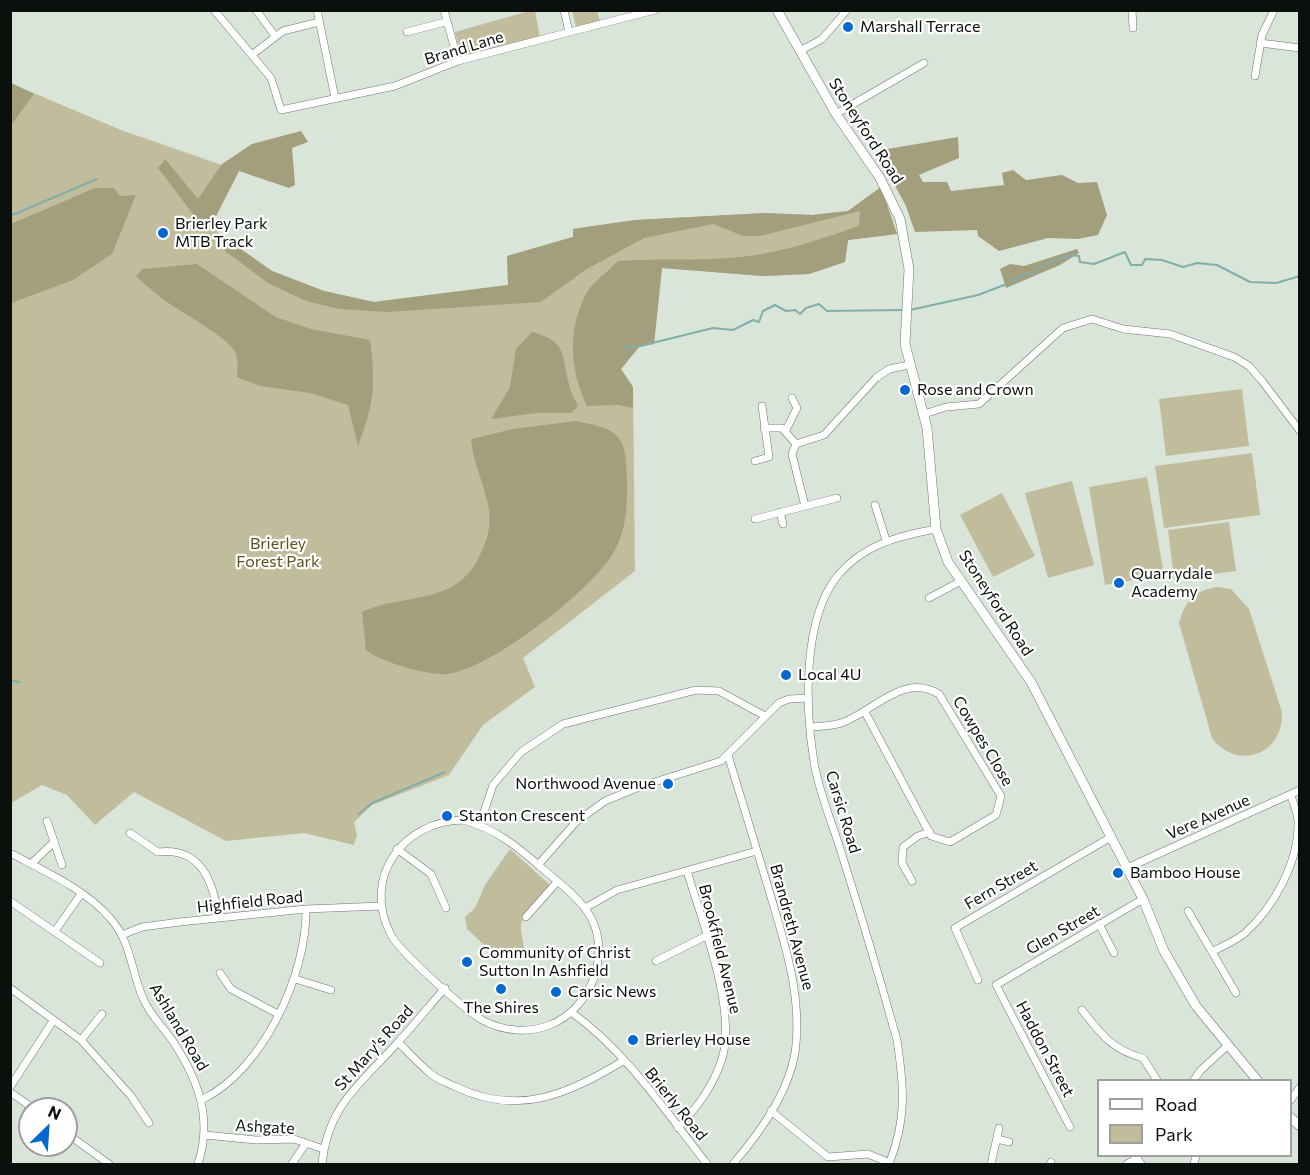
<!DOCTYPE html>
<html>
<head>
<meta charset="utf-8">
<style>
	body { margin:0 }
	#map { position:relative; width:1310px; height:1175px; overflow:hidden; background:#d8e5d8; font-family:Commissioner,sans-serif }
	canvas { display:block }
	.frame { position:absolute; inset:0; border:12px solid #0c100c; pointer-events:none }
	.legend { position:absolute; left:1097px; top:1079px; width:195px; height:78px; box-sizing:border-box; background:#fff; border:2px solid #9e9f9e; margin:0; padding:8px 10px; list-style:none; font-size:18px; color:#0c100c }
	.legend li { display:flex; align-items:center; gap:12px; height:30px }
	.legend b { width:30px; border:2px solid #9e9f9e }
	.north { position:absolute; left:18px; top:1097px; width:60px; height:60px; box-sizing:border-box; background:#fff; border:2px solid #9e9f9e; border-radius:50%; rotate:25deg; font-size:16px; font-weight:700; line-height:24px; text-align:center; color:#0c100c }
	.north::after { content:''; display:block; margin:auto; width:21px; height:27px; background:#0568d1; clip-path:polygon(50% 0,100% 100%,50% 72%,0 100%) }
</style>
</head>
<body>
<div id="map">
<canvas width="1310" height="1175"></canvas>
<div class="frame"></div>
<ul class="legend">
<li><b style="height:8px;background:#fff"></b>Road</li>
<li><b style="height:16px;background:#c1bd9c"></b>Park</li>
</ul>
<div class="north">N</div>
</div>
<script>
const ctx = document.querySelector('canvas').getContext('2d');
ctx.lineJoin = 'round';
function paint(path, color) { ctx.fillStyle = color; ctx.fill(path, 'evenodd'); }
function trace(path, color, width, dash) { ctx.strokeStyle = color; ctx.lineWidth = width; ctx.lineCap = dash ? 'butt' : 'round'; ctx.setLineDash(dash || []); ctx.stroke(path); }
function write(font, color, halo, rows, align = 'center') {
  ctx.font = font + ' Commissioner,sans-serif'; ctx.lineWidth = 4.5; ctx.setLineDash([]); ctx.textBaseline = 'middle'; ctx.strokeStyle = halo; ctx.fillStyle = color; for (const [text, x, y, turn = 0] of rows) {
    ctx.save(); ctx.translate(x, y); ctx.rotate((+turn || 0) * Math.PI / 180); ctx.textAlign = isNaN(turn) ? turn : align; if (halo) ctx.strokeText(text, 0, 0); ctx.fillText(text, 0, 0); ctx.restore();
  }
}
paint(new Path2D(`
	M529 11H535L540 37 469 55 459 48 455 32Z
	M572 11H597L600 21 576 27Z
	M10 83 121 130 239 171 214 220 218 233 272 271 324 291 374 302 508 285 507 256 573 237V229L635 220 765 213 812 215 848 211 881 187 897 234 848 240 845 262 809 274 763 276 662 268 654 344 639 347 621 369 633 387 635 571 523 658 535 687 483 725 449 775 372 805 354 822 357 835 354 845 304 833 226 841 134 792 95 825 67 795 42 785 11 803Z
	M1242 389 1249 446 1166 456 1159 399Z
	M1252 453 1260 515 1164 528 1155 466Z
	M1147 477 1164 575 1105 585 1089 487Z
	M1072 481 1094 565 1048 578 1025 493Z
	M1002 493 1035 556 993 577 960 515Z
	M1229 522 1236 571 1174 579 1168 530Z
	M1218 587 1231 589 1249 609 1282 712C1284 754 1238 772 1212 738L1179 623C1185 601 1195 590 1218 587Z
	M510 849 550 885C540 897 519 913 521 930 522 941 526 948 522 959L498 958 467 929 465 917 475 908 485 885Z`), '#c1bd9c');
paint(new Path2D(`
	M11 83 34 94 11 125Z
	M301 131 308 142 292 148 295 185 289 188 239 171 214 220 199 222 158 168 165 159 198 199 222 164 252 144Z
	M958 137 959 158 919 175 923 182H947L951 191 1004 185 1002 173 1013 170 1026 180 1062 175 1078 183 1097 182 1107 215 1098 235 1078 239 1048 238 999 251 978 236 977 230 915 232 906 206 876 151Z
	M881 187 897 234 848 240 845 262 809 274 763 276 662 268 654 344 639 347 621 369 633 387V408L618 405 587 406C570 370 567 331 586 294 592 282 609 271 618 261 666 257 714 263 762 254 795 248 827 237 859 226L860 211 760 236H743L713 224 644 238 585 270 541 302 387 312 339 309 306 301 268 283 225 251 218 233 272 271 324 291 374 302 508 285 507 256 573 237V229L635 220 765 213 812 215 848 211Z
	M95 188H114L120 196 136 195 112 254 73 280 11 303V224Z
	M1077 249 1079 253 1060 265 1006 288 1000 269 1010 264 1024 266Z
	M197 264 276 317 311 329 370 340C376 385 374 404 358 446L348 405 310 393 260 386 237 377C238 370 238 360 236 354 232 340 186 315 173 306 160 298 149 287 136 277L142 269Z
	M532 332C568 341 561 355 569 384 570 392 575 399 578 406L571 413H537L491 419 510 387 516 349Z
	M576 421C620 430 626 434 627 480 627 506 627 527 615 550 594 589 492 668 448 674 429 676 380 662 366 650L362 612C406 592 456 607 480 555 487 540 491 528 489 511 486 487 473 464 471 439L513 429Z`), '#a39e7c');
trace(new Path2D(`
	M10 216 97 179
	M1012 281 1025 274H1035L1036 269C1046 264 1069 253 1079 256L1080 262 1094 264 1125 252 1131 265H1142L1145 259 1162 260 1183 267 1197 263 1217 265 1250 282 1276 283 1300 276
	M910 310 978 295 1007 284
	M624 350 627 346 632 348 713 328 733 330 753 320 759 322 763 311 775 305 786 311 795 310 800 314 806 308 819 304 827 311 904 310
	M10 680 19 682
	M359 814 372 803 445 772`), '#82aeaa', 2);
const minor = new Path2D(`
	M214 10 271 78 281 110 395 86 458 61 655 10
	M256 10 275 36
	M317 10 335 98
	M444 10 458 61
	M564 10 569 32
	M1132 10 1133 28
	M407 32 445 22
	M1260 43 1300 48
	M800 51 822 39 847 10
	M253 54 283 31 319 22
	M1255 76 1262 35 1274 10
	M836 114 924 63
	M924 414 946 407 979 404 1063 328 1092 319 1123 329 1170 334 1234 357 1249 366 1262 381 1300 431
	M764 428H782L796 444
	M786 430 797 408 792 398
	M755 461 769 457 762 406
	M875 505 886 540
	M805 506 792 454 796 444 824 435 876 378 889 369 909 365
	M780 512 783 524
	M755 519 837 498
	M929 598 961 581
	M811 727C822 726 835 726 844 722 876 709 904 673 939 694L1001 796 996 815 950 842 931 836 865 712
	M728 755C741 799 755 843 768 887 784 941 803 996 795 1053 788 1094 759 1134 733 1164
	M463 820C496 829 518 847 543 869 557 881 572 892 583 906 608 936 601 979 577 1006 562 1023 539 1032 516 1030 504 1029 493 1026 482 1020 464 1009 398 951 390 933 362 876 404 821 463 820Z
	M47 821 62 865
	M480 824 493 785 521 752 563 724 696 690 719 691 765 716
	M130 833 158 852C202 847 213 882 219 918
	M397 849 431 874 446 908
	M10 853C44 871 85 889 110 918 131 941 131 971 143 998 149 1014 162 1026 172 1040 198 1079 213 1118 198 1164
	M31 864 54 842
	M538 865 576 822 605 801 639 787 721 761 779 703 789 699 808 698
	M1127 868 1300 790
	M912 881 902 863 903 847 918 836 930 832
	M10 901 100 963
	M585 908 617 890 757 851
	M1188 911 1236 993
	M526 917 557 882
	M1099 924 1114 953
	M55 931 81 894
	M122 935 142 927 180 922 306 909 382 906
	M1212 952C1222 946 1236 941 1245 933 1274 907 1299 862 1298 822 1298 813 1293 804 1291 795
	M656 961 706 936
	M220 973 231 989 278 1014
	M295 979 331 990
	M978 980 955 928 1111 837
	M10 988 81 1040 131 1096 149 1123
	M1082 1010C1101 1034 1112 1050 1143 1058L1157 1080
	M571 1012C626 1051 666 1112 707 1164
	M81 1040 102 1014
	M398 1042C409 1053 420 1065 431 1074 438 1080 448 1083 456 1087 519 1117 568 1094 623 1061
	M1194 1080 1200 1071 1227 1046
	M10 1087 53 1021
	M10 1092 34 1109
	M203 1099C263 1070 307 974 306 909
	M1290 1101 1300 1087
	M771 1111 828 1157 868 1154 890 1163
	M1070 1127 996 985 1143 899
	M678 1128C697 1107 713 1087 722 1059 737 1010 702 921 687 871
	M66 1133 109 1164
	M205 1135 256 1140 294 1139 323 1149
	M997 1139 1009 1142
	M292 1164 306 1143
	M322 1164C328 1104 362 1083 399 1041 415 1024 429 1006 445 988
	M889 1164C907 1119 904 1087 897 1040 880 979 862 918 843 858 834 827 819 794 814 762 805 708 802 618 839 574 865 544 899 536 936 529
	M991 1164 999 1128
	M1050 1164 1051 1162
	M1127 1164 1137 1158 1141 1164
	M1194 1164 1196 1156`);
const secondary = new Path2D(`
	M777 10 836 114 880 178 900 219 909 269 905 344 927 428 936 529 948 562 1031 682 1143 899 1164 951 1196 1006 1257 1080
	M1290 1117 1300 1126`);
trace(minor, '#6d786d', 8);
trace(secondary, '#6d786d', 10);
trace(minor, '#fff', 7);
trace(secondary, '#fff', 9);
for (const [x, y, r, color] of [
	[848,27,6,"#0568d1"],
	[163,233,6,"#0568d1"],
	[905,390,6,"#0568d1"],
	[1119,583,6,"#0568d1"],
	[786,675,6,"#0568d1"],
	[668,784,6,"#0568d1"],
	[447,816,6,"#0568d1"],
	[1118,873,6,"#0568d1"],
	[467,962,6,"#0568d1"],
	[501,989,6,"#0568d1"],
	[556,992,6,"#0568d1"],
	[633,1040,6,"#0568d1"]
]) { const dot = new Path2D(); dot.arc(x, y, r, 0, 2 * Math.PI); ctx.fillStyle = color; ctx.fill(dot); trace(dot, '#fff', 2); }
write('16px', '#0c100c', '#fff', [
	["Marshall Terrace",860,27],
	["Brierley Park",175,224],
	["MTB Track",175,242],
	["Rose and Crown",917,390],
	["Quarrydale",1131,574],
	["Academy",1131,592],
	["Local 4U",798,675],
	["Northwood Avenue",656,784,"right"],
	["Stanton Crescent",459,816],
	["Bamboo House",1130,873],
	["Community of Christ",479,953],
	["Sutton In Ashfield",479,971],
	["Carsic News",568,992],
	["The Shires",501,1008,"center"],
	["Brierley House",645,1040]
], 'left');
write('16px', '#0c100c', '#fff', [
	["Brand Lane",464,48,-17],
	["Stoneyford Road",866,131,57],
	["Stoneyford Road",996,603,57],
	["Cowpes Close",983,741,59],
	["Carsic Road",843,812,73],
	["Vere Avenue",1208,817,-24],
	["Fern Street",1001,885,-30],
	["Highfield Road",250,902,-6],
	["Brandreth Avenue",792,927,75],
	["Glen Street",1063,930,-30],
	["Brookfield Avenue",720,949,76],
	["Ashland Road",179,1027,59],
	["St Mary's Road",374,1048,-48],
	["Haddon Street",1045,1049,62],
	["Brierly Road",676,1104,51],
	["Ashgate",265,1127,3]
]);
write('16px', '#5b5319', '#fff', [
	["Brierley",278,544],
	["Forest Park",278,562]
]);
</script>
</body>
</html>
